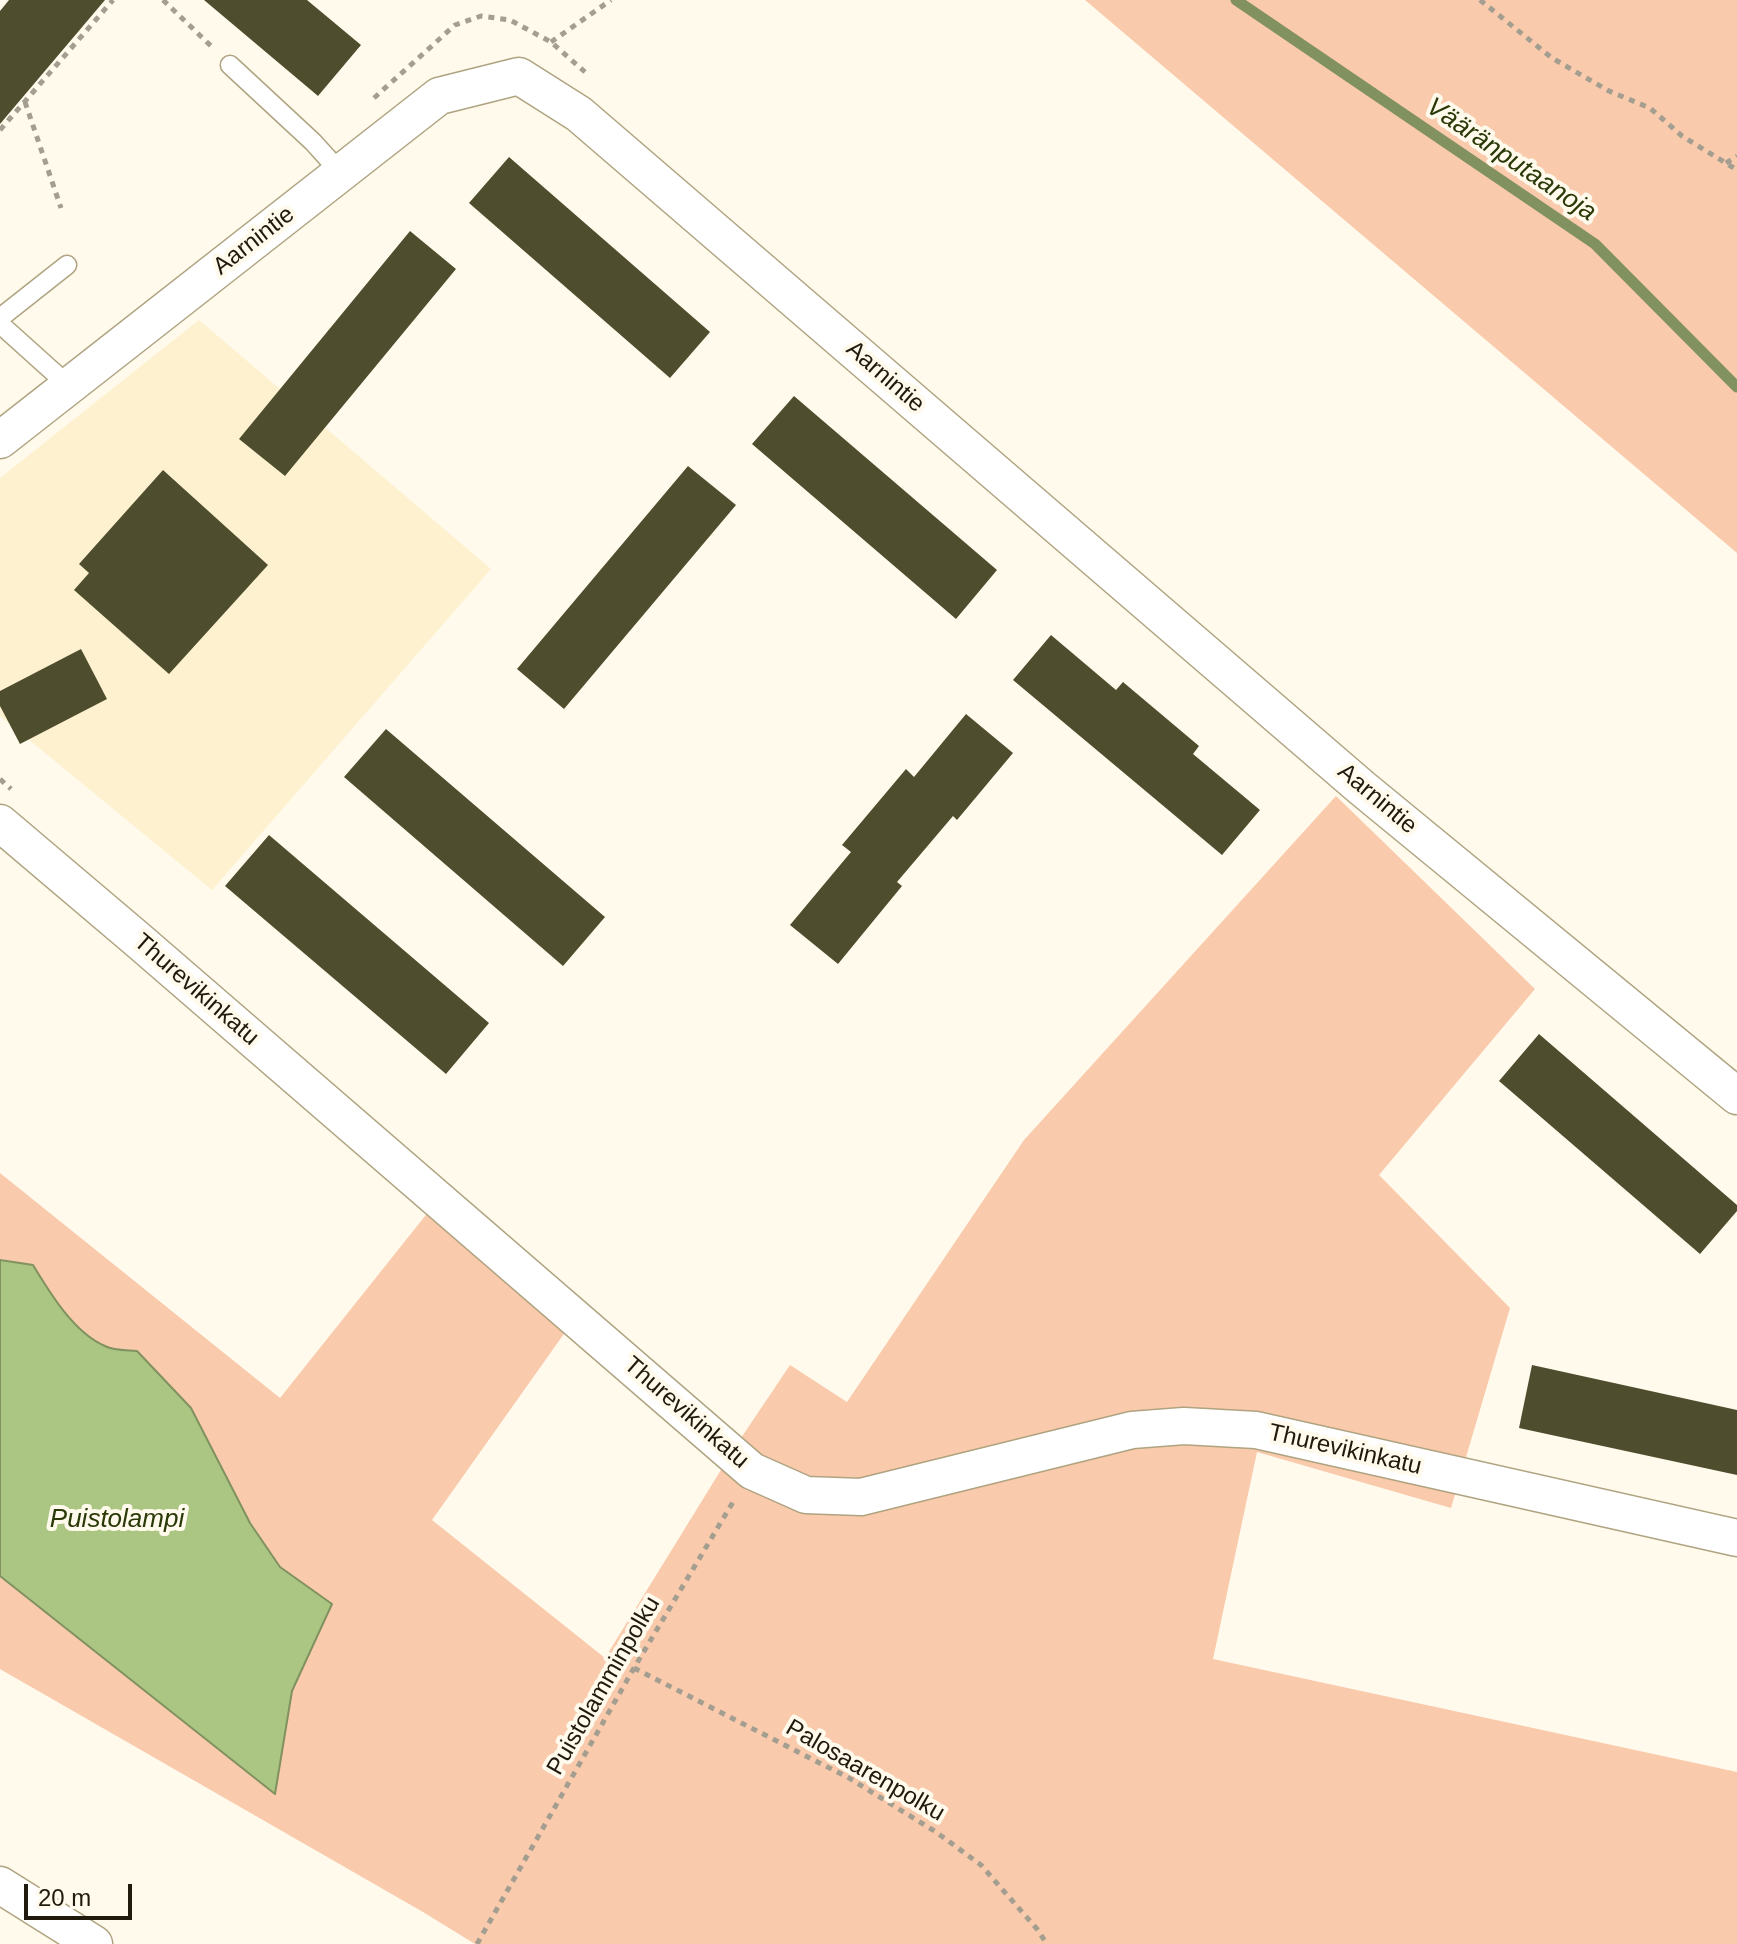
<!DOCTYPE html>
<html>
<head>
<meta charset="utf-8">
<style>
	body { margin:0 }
	#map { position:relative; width:1737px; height:1944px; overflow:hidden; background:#fffaec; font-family:Arial,sans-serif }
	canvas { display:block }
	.scale { position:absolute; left:24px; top:1884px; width:108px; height:36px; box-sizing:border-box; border:4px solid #1f1a0d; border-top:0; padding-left:10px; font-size:24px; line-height:28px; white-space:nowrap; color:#1f1a0d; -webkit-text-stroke:6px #fffaec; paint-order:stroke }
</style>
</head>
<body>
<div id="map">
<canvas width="1737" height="1944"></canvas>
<div class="scale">20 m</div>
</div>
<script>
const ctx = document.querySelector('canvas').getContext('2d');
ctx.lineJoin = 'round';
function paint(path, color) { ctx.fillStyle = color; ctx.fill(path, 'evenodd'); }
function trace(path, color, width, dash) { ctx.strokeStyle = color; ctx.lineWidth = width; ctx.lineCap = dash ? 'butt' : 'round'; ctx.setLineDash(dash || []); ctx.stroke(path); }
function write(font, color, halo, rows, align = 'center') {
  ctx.font = font + ' Arial,sans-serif'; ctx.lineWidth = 8; ctx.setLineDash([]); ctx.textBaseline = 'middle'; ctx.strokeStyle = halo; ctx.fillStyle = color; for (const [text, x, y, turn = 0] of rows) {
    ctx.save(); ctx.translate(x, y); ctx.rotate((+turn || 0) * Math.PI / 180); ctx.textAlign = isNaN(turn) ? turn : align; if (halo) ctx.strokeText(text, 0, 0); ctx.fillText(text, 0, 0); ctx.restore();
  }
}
paint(new Path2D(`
	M199 320 491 569 212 890 0 716V478Z`), '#fef1cf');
paint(new Path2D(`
	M1085 0H1737V553Z
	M1336 796 1535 989 1379 1175 1510 1308 1451 1508 1257 1452 1213 1659 1737 1772V1944H475L423 1912 0 1669V1576L275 1794 292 1691 331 1604 280 1567 138 1351C127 1350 115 1351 106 1347 75 1333 50 1292 33 1265L0 1259V1173L280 1398 441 1196 578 1314 432 1520 605 1658 737 1444 790 1365 847 1402 1024 1140Z`), '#facaac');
const water = new Path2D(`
	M0 1260 33 1265C50 1293 74 1333 105 1346 115 1351 127 1350 137 1351L191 1408 250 1523 280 1567 332 1604 292 1691 275 1794 0 1576Z`);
paint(water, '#abc583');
trace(water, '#819260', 2);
trace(new Path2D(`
	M1236 0 1595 244 1737 387`), '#819260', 11);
paint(new Path2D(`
	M9 0H105L0 124V11Z
	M204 0H307L361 45 318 96Z
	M509 157 710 332 670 378 469 203Z
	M410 231 456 269 285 476 239 439Z
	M794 396 997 570 956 619 752 444Z
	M688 466 736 505 564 709 517 669Z
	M163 470 268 565 169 674 74 590 89 573 79 564Z
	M1051 635 1116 690 1123 682 1199 746 1193 754 1260 810 1222 855 1013 680Z
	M81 649 107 699 20 744 0 706V691Z
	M966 714 1013 753 957 820 953 816 897 882 902 886 838 964 790 925 851 852 842 845 906 769 914 777Z
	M386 729 605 917 563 966 344 777Z
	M269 835 489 1023 446 1074 225 886Z
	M1539 1034 1737 1205V1211L1700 1254 1499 1081Z
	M1532 1365 1737 1410V1475L1519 1428Z`), '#4e4e2e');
const lane = new Path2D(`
	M230 65 313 142 341 173
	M0 318 67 265
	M0 324 69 386`);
const street = new Path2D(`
	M0 440 439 96 519 76 579 114 1362 788 1737 1096
	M0 823 138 940 752 1471 806 1495 861 1497 1132 1430 1184 1426 1256 1430 1737 1538
	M0 1885 94 1944`);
trace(lane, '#afa381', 21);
trace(street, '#afa381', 39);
trace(new Path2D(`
	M163 0 211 46
	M1480 0 1552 58 1609 91 1650 108 1682 136 1737 170
	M551 42 611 0
	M374 98 455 25 481 16 510 20 551 42 585 72
	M25 102 61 208
	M0 130 113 0
	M1726 163 1737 156
	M0 779 11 789
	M634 1668 849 1778 936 1832 981 1865 1037 1929 1047 1944
	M477 1944 634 1668 733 1502`), '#a39e90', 5, [6, 6]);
trace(lane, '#fff', 18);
trace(street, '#fff', 36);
write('24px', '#1f1a0d', '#fffaec', [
	["Aarnintie",254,241,-38],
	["Aarnintie",885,377,41],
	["Aarnintie",1377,799,40],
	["Thurevikinkatu",196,990,41],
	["Thurevikinkatu",686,1413,41],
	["Thurevikinkatu",1345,1450,13],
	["Puistolamminpolku",604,1686,-60],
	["Palosaarenpolku",865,1771,30]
]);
write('italic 26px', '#293907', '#fffaec', [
	["Vääränputaanoja",1511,160,34],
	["Puistolampi",117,1520]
]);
</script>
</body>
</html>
